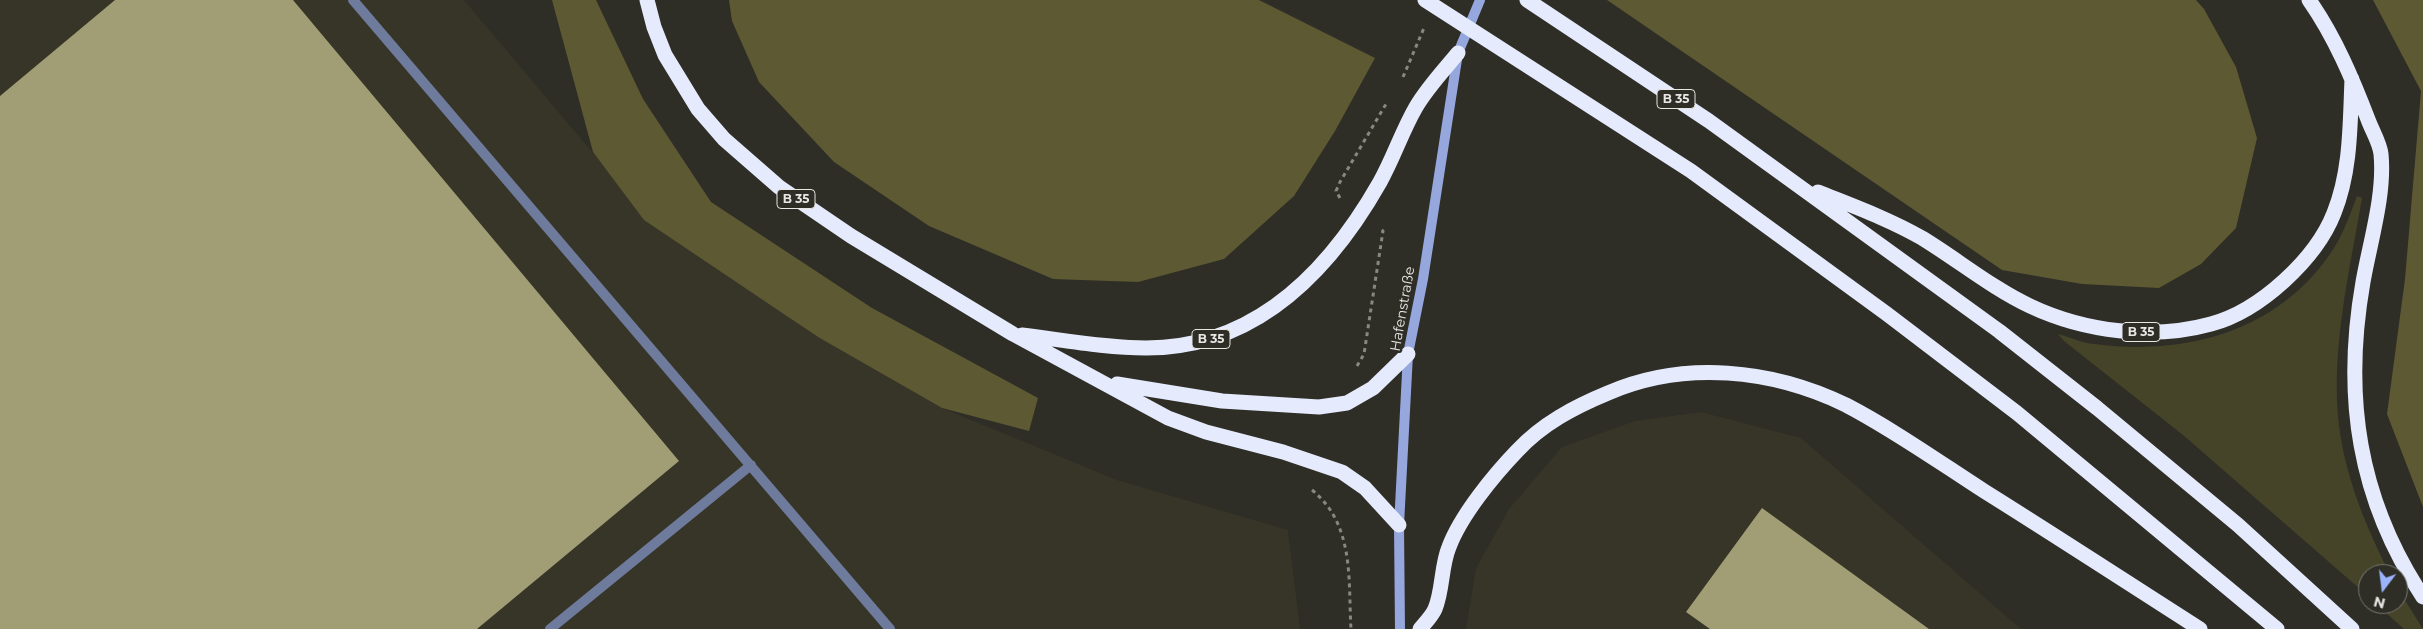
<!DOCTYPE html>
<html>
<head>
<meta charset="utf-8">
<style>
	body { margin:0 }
	#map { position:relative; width:2423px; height:629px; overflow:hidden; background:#2e2d26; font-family:Montserrat,sans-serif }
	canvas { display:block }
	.north { position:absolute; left:2358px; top:564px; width:50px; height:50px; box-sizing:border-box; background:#2e2d26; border:1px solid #787772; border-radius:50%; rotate:195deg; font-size:14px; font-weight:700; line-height:20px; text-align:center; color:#e8e7e3 }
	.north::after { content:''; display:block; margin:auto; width:18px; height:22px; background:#9cb4fd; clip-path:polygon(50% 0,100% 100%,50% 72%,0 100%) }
</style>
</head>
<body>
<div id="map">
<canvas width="2423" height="629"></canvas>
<div class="north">N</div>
</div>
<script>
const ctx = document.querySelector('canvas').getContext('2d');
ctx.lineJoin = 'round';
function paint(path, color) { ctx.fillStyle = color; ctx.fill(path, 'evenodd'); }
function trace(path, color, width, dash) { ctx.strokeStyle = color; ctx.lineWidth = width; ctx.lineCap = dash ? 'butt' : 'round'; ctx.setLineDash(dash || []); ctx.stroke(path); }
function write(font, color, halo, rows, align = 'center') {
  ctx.font = font + ' Montserrat,sans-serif'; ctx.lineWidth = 5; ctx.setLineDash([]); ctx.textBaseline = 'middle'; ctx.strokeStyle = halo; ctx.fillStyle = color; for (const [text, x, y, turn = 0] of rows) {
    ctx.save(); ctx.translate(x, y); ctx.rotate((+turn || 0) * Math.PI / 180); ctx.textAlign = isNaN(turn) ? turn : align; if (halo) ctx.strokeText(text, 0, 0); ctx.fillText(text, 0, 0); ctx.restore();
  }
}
paint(new Path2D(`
	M0 0H464L631 198 808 331 942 408 1117 480 1288 530 1300 629H0Z
	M1701 412 1801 438 2021 629H1466L1476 568 1509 509 1562 447 1635 421Z`), '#363528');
paint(new Path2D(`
	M2357 196 2362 198C2350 269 2332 343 2338 416 2343 472 2365 525 2390 574H2368V596L2183 435 2064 341 2058 334C2070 337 2082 343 2094 344 2185 356 2276 332 2330 254 2342 237 2350 215 2357 196Z
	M2398 589 2423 629H2404L2376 604H2398Z`), '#464428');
paint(new Path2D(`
	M552 0H596L643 99 711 202 872 308 1038 398 1029 431 942 408 818 337 644 220 593 152Z
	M729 0H1259L1375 58 1335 131 1294 196 1224 259 1138 282 1053 279 929 226 834 162 759 82 732 21Z
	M1607 0H2196L2204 9 2236 67 2257 138 2236 228 2201 264 2159 288 2082 284 2002 270Z
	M2373 0H2423V507L2387 414 2405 279 2421 91Z`), '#5d5933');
paint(new Path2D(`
	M115 0H293L679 461 477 629H0V96Z
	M1762 508 1929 629H1710L1686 612Z`), '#a19d75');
trace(new Path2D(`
	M1403 77 1424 28
	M1340 198 1336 191 1340 182 1386 104
	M1357 366 1364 354 1383 231 1380 229
	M1312 490C1355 525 1348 580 1351 629`), '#888781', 3, [4, 4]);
trace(new Path2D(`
	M353 0 890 629
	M550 629 751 465`), '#6f7b9c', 10);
trace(new Path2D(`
	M1400 629 1399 525 1408 354 1423 279 1458 53 1480 0`), '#95a7dc', 10);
trace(new Path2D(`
	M647 0 654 27 665 55 698 109 724 139 779 187 851 236 1013 334 1168 418 1206 432 1283 452 1342 472 1365 488 1399 525
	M1425 0 1691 171 1887 314 2017 413 2277 629
	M1527 0 1709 121 1999 331 2097 408 2238 525 2352 629
	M2309 0C2335 37 2353 80 2369 122 2373 132 2380 144 2381 154 2385 195 2370 242 2363 282 2343 396 2358 499 2423 597
	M1818 192C1853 206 1889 219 1922 238 1958 260 1992 288 2030 306 2085 332 2153 340 2211 324 2260 311 2316 259 2334 213 2351 171 2350 124 2352 79
	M1022 335C1063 340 1105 348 1146 348 1256 348 1329 272 1380 182 1394 157 1402 131 1416 107 1427 88 1444 70 1458 53
	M1117 384 1222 401 1319 407 1347 403 1373 388 1408 354
	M1420 629C1425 623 1432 616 1435 609 1443 590 1441 566 1449 547 1461 515 1494 475 1517 451 1542 424 1574 407 1608 393 1684 360 1772 369 1846 405 1894 430 1939 462 1984 491 2056 536 2128 583 2200 629`), '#e5ebfc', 15);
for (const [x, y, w] of [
	[1676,99,38],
	[796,199,38],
	[2141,332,38],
	[1211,339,38]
]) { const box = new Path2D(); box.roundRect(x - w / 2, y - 9.5, w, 19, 4); ctx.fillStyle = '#2e2d26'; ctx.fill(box); trace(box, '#e8e7e3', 1); }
write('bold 12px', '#e8e7e3', null, [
	["B 35",1676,99],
	["B 35",796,199],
	["B 35",2141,332],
	["B 35",1211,339]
]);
write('14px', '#e8e7e3', '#2e2d26', [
	["Hafenstraße",1403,309,-80]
]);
</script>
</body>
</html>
